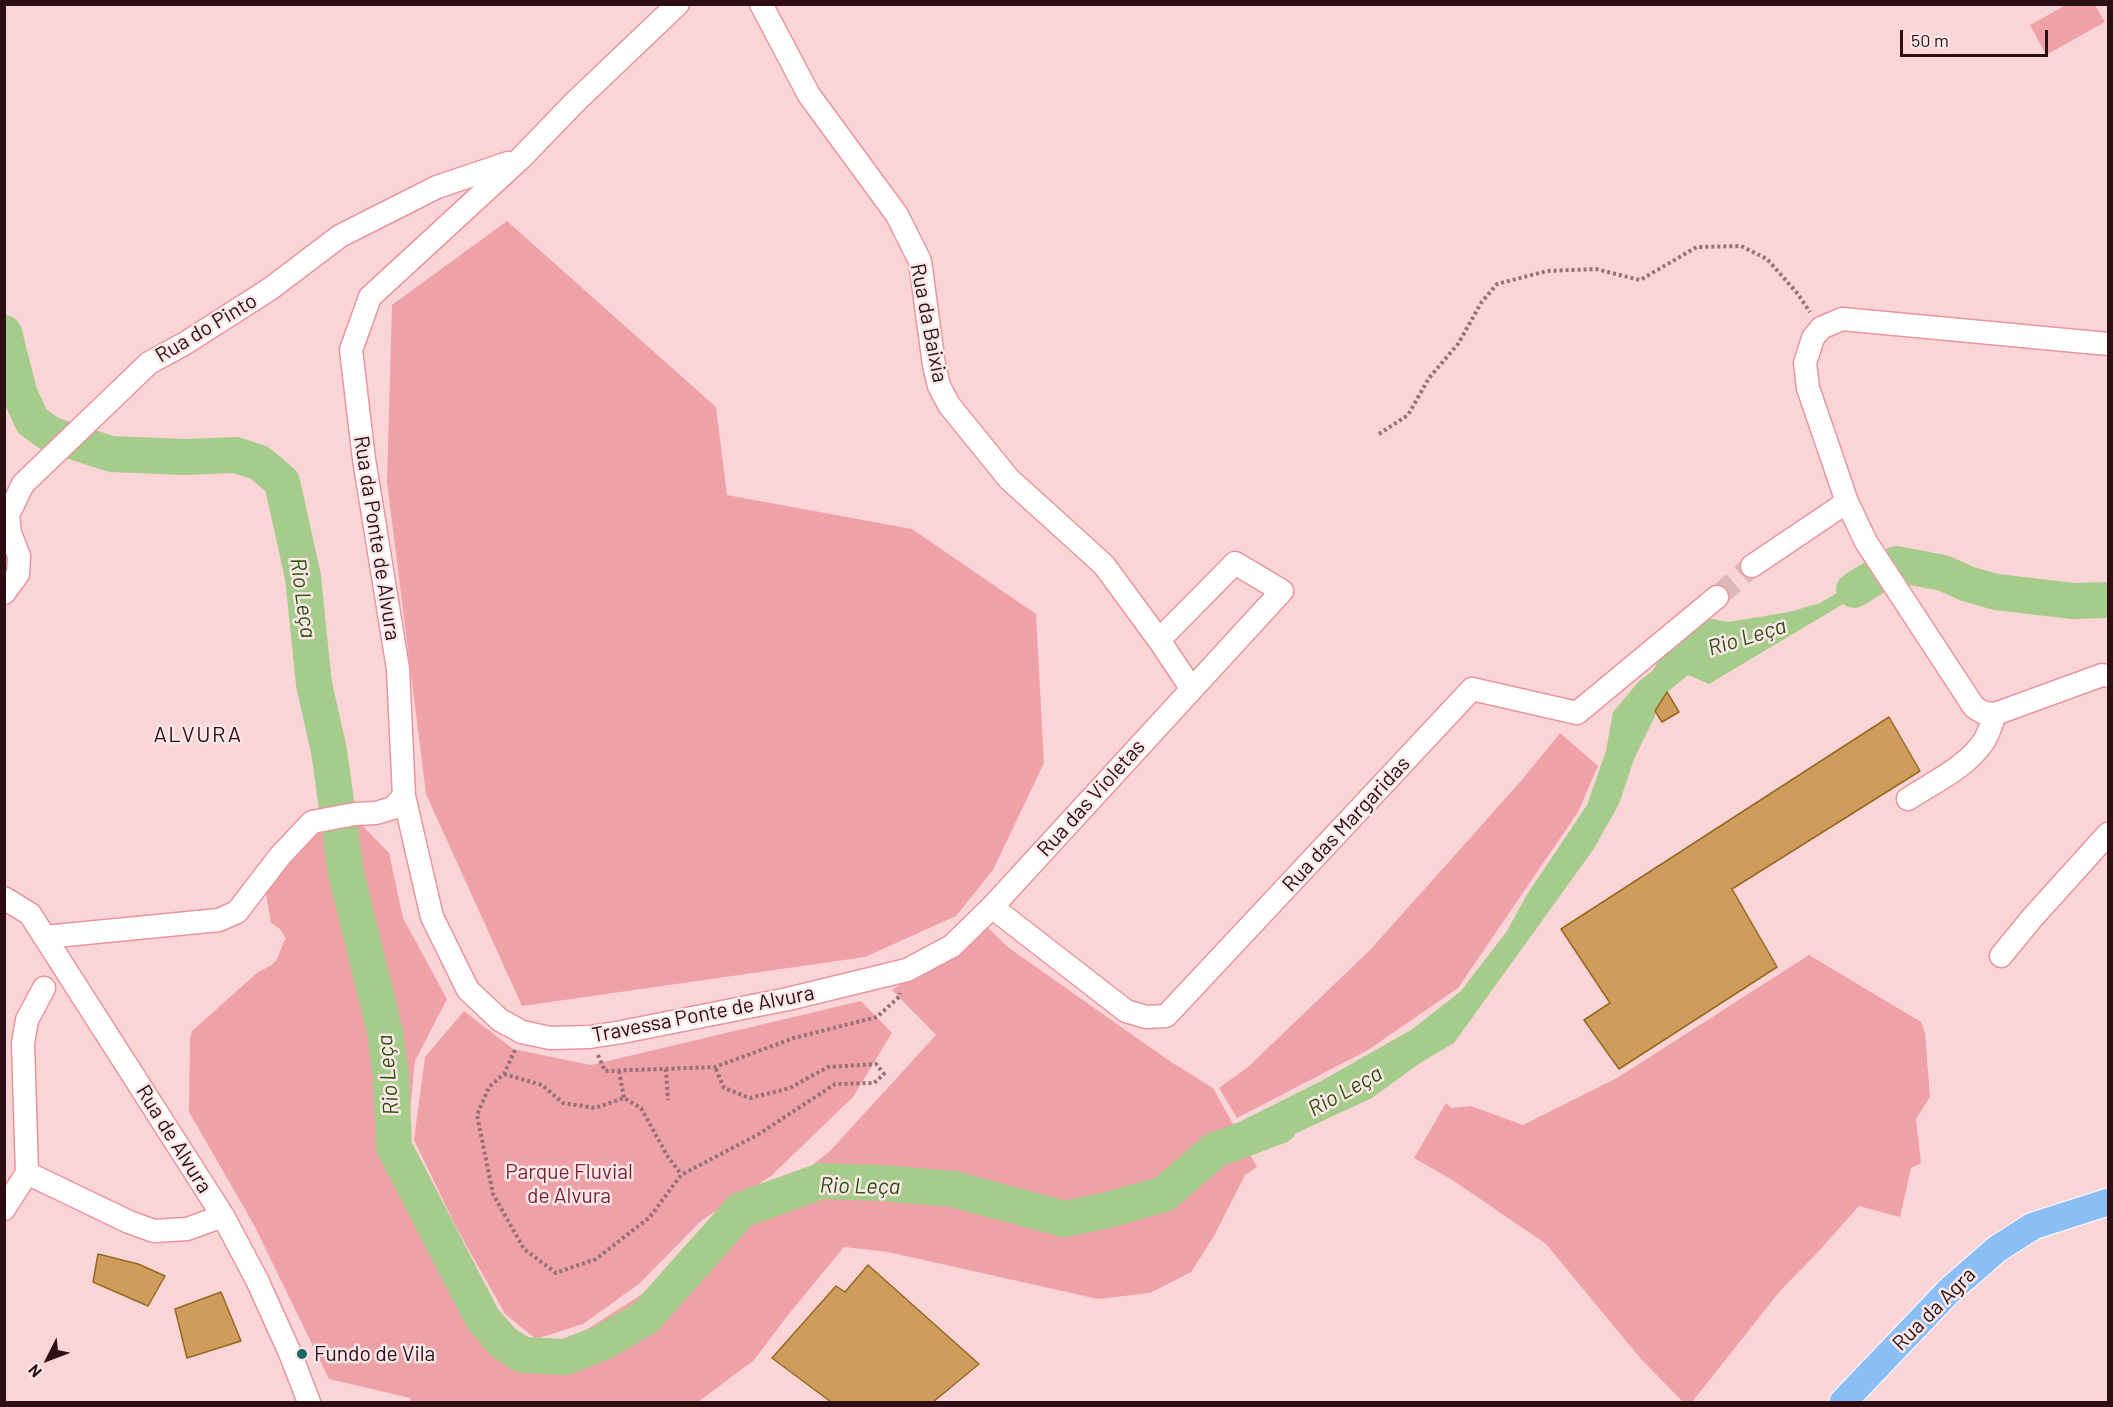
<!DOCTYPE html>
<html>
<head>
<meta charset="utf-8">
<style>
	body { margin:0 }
	#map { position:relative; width:2113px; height:1407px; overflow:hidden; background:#fad5d8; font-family:Barlow,sans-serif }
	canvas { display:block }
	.frame { position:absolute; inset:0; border:6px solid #2d0e13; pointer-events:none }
	.north { position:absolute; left:18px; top:1329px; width:60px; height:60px; -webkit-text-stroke:4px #fae8e9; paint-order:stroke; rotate:228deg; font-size:16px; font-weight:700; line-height:24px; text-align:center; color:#2d0e13 }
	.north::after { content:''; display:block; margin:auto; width:21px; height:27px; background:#2d0e13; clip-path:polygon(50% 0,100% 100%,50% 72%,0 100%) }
	.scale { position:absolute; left:1900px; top:30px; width:148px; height:27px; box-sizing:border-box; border:3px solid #2d0e13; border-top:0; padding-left:8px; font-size:18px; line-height:21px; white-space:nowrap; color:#2d0e13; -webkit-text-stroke:4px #fae8e9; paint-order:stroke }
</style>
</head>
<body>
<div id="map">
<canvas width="2113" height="1407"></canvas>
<div class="frame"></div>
<div class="north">N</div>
<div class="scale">50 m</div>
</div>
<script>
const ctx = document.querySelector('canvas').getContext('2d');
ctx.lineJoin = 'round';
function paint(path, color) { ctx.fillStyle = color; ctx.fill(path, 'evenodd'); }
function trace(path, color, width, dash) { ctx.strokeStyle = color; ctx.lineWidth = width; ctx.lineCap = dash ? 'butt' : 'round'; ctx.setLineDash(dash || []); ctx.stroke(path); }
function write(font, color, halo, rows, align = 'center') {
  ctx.font = font + ' Barlow,sans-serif'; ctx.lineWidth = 5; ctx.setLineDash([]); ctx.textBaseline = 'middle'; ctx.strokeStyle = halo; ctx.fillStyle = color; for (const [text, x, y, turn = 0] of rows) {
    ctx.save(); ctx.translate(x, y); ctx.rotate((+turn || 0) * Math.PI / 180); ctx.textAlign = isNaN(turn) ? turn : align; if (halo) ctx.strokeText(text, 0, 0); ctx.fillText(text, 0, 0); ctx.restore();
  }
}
paint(new Path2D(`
	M2066 5H2095L2105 22 2046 55 2030 25Z
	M507 221 716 407 727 495 912 529 1036 614 1044 763 993 870 956 916 865 957 522 1006 426 794 387 482 392 305Z
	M1560 733 1598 766 1578 812 1458 988 1368 1050 1237 1118 1219 1088 1248 1067 1370 950 1521 781Z
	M359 822 389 853 403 918 447 999 415 1061 407 1142 492 1310 522 1341 563 1345 642 1294 746 1200 800 1175 830 1151 936 1035 892 990 952 950 983 923 1009 948 1171 1062 1213 1088 1257 1167 1245 1175 1214 1236 1191 1272 1150 1293 1098 1299 888 1252 844 1247 788 1315 754 1360 698 1402H411L410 1398 329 1379 254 1225 189 1112 190 1038 192 1031 258 972 272 965 277 959 284 941 286 939 280 929 271 923 264 883 314 827Z
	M1809 955 1921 1022 1925 1033 1930 1097 1916 1119 1921 1163 1911 1168 1900 1217 1859 1206 1818 1252 1780 1291 1692 1402H1683L1641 1359 1546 1244 1451 1179 1414 1158 1446 1103 1451 1108 1471 1106 1523 1125 1617 1078Z
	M861 1001 892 1033 853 1097 771 1176 702 1220 639 1284 583 1324 536 1339 505 1314 456 1227 414 1140 425 1057 464 1011 513 1049 591 1065Z`), '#efa1a8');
paint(new Path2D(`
	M1871 565 1882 582 1875 585 1709 684 1688 675 1666 693 1657 706 1655 716 1634 759 1619 804 1593 850 1454 1043 1420 1063 1372 1098 1277 1142 1231 1159 1239 1122 1321 1081 1411 1030 1461 991 1507 931 1526 896 1587 805 1606 751 1613 712 1639 681 1652 671 1667 650 1706 618 1728 622 1789 612 1820 603 1866 576Z`), '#a6cc8c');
trace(new Path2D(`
	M4 333 19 392 32 421 50 434 111 454 184 457 236 455 260 463 282 482 303 577 314 684 329 751 346 873 385 1032 391 1076 394 1147 483 1319 504 1343 523 1355 565 1357 602 1343 646 1317 741 1210 821 1181 880 1183 953 1189 1064 1219 1104 1211 1164 1194 1215 1150 1279 1126
	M1854 590 1896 564 1943 573 1968 584 1996 592 2073 601 2108 600`), '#a6cc8c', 36);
const building = new Path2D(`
	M1667 692 1679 712 1662 722 1655 711Z
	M1889 717 1920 771 1732 889 1777 967 1619 1069 1584 1020 1610 1003 1561 929Z
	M98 1254 138 1264 165 1276 148 1306 93 1282Z
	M868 1265 979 1364 933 1402H831L772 1358 836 1286 845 1292Z
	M221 1292 241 1341 187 1358 175 1309Z`);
paint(building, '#ce9d5b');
trace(building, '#966822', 1.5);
trace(new Path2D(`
	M1717 597 1752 566`), '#dbb7ba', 22, [22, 11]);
const minor = new Path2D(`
	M678 4 576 101 521 158 370 297 351 350 364 459 398 669 404 796 432 917 468 990 500 1020 522 1032 550 1038 590 1037 622 1032 788 999 907 970 952 946 992 907 1282 591 1235 563 1159 640 1191 688
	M761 4 809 95 897 215 920 261 934 365 939 386 949 405 1009 479 1104 565 1159 640
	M2108 344 1842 319 1821 328 1813 338 1805 363 1808 388 1847 502 1866 542 1974 707 1984 713 1995 714 2102 675 2108 676
	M1752 566 1847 502
	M4 593 18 574 19 556 10 533 8 515 23 484 149 363 184 344 270 289 340 236 437 187 508 163
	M1908 799C1934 782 1967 767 1984 741 1989 733 1992 723 1995 714
	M4 898 30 914 223 1216 257 1280 290 1353 309 1402
	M992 907 1126 1011 1146 1017 1166 1016 1472 689 1577 713 1717 597
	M45 937 219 920 237 912 280 856 312 822 355 814 376 813 393 808 404 796
	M2001 956 2032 918 2108 834
	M27 1173 129 1222 154 1231 187 1229 223 1216
	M4 1209 27 1173 23 1043 27 1020 44 988`);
const major = new Path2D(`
	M1843 1402 1949 1291 1997 1249 2033 1226 2108 1202`);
trace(minor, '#e9959d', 25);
trace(major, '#fff', 29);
trace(new Path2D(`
	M1379 434 1408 415 1429 378 1458 344 1481 303 1497 284 1547 271 1596 269 1640 280 1697 247 1741 246 1767 259 1797 293 1810 312
	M515 1050 504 1074 489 1087 477 1115 493 1194 524 1249 556 1273 596 1259 650 1217 681 1175 759 1134 835 1084 874 1083 884 1074 876 1064 828 1067 790 1088 750 1098 724 1088 715 1067
	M598 1055 605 1071 715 1067 794 1038 877 1017 899 997 900 993
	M666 1069 668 1100
	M619 1071 624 1098
	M504 1074 542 1085 563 1103 595 1108 624 1098 641 1108 668 1157 681 1174`), '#947276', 4, [3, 3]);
trace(minor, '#fff', 22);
trace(major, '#8cbef6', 27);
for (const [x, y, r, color] of [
	[302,1354,6,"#1b6867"]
]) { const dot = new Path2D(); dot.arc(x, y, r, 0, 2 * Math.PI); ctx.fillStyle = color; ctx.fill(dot); trace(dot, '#fae8e9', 2); }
write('21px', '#2d0e13', '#fae8e9', [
	["Rua da Baixia",929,323,79],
	["Rua do Pinto",206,328,-31],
	["Rua da Ponte de Alvura",377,538,81],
	["Rua das Violetas",1091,798,-48],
	["Rua das Margaridas",1346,824,-47],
	["Travessa Ponte de Alvura",703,1014,-11],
	["Rua de Alvura",174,1139,58],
	["Rua da Agra",1934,1309,-45]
]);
write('21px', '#7c1f32', '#fae8e9', [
	["Parque Fluvial",569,1172],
	["de Alvura",569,1196]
]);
write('21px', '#2d0e13', '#fae8e9', [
	["Fundo de Vila",314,1354]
], 'left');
write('italic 22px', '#2f510e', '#fae8e9', [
	["Rio Leça",303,598,82],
	["Rio Leça",1747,637,-17],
	["Rio Leça",388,1075,-95],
	["Rio Leça",1345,1091,-29],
	["Rio Leça",860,1186,1]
]);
ctx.letterSpacing = '1.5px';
write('22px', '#2d0e13', '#fae8e9', [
	["ALVURA",198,735]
]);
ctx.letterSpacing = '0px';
</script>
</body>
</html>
